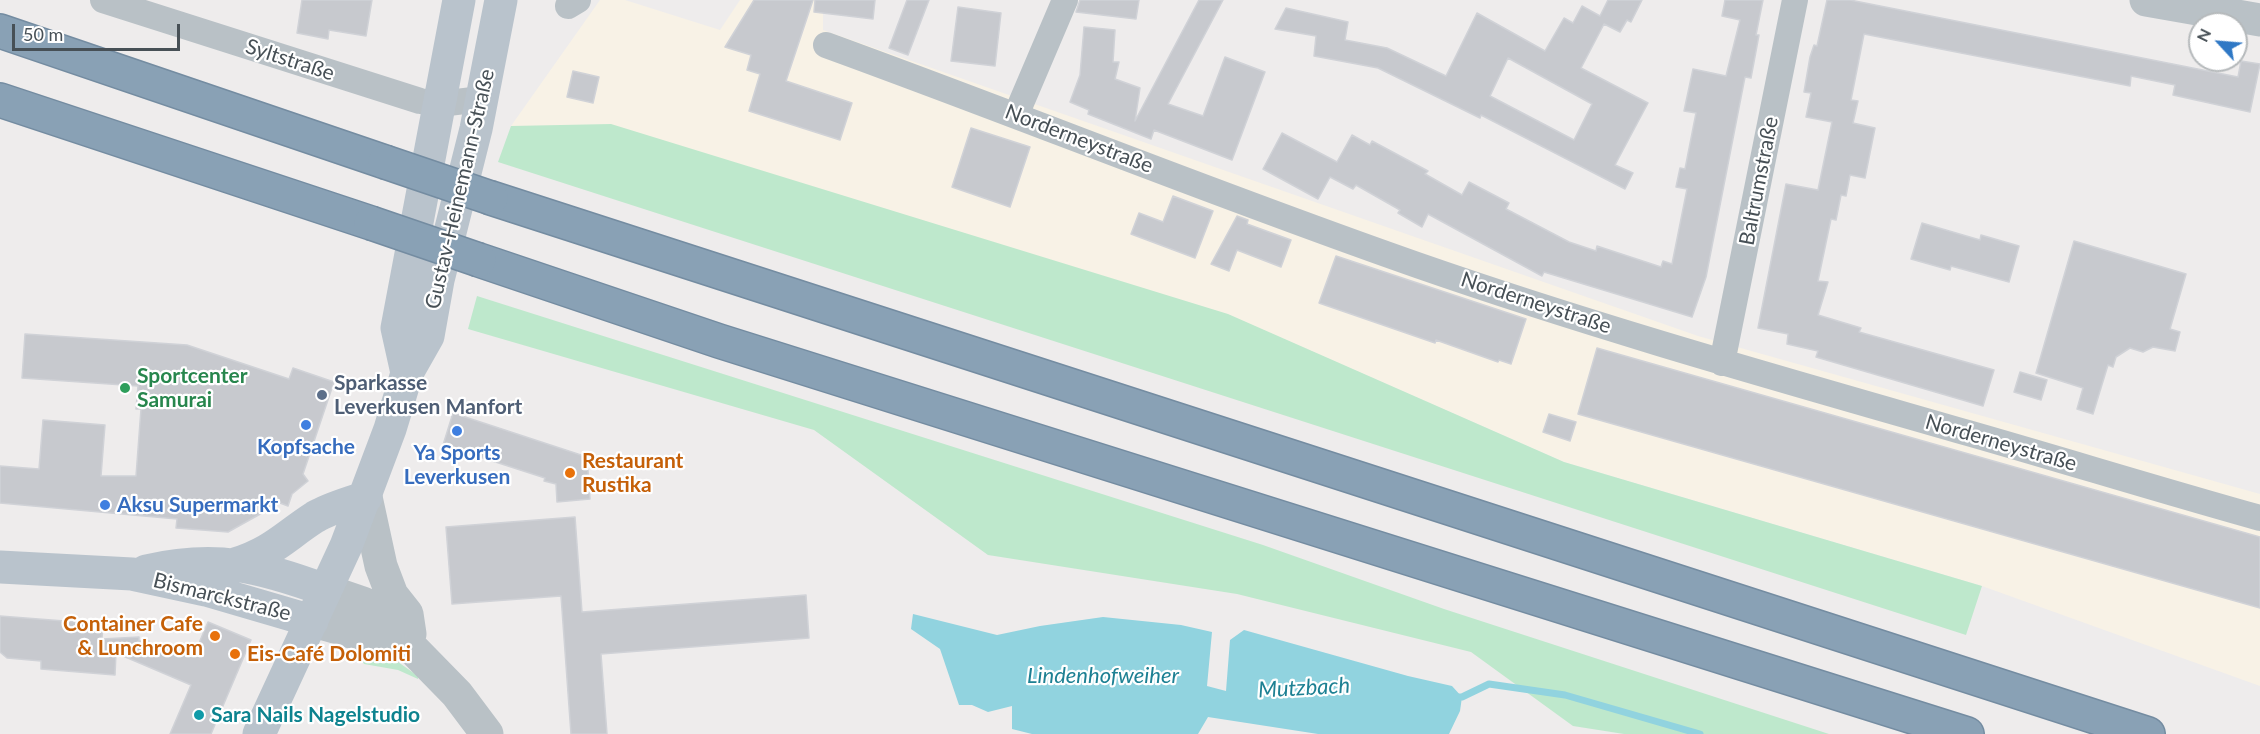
<!DOCTYPE html>
<html>
<head>
<meta charset="utf-8">
<style>
	body { margin:0 }
	#map { position:relative; width:2260px; height:734px; overflow:hidden; background:#eeecec; font-family:Lato,sans-serif }
	canvas { display:block }
	.north { position:absolute; left:2188px; top:12px; width:60px; height:60px; box-sizing:border-box; background:#fff; border:2px solid #b5b9bb; border-radius:50%; rotate:296deg; font-size:16px; font-weight:700; line-height:24px; text-align:center; color:#475056 }
	.north::after { content:''; display:block; margin:auto; width:21px; height:27px; background:#2f78c5; clip-path:polygon(50% 0,100% 100%,50% 72%,0 100%) }
	.scale { position:absolute; left:12px; top:24px; width:168px; height:27px; box-sizing:border-box; border:3px solid #475056; border-top:0; padding-left:8px; font-size:18px; line-height:21px; white-space:nowrap; color:#475056; -webkit-text-stroke:4px #fff; paint-order:stroke }
</style>
</head>
<body>
<div id="map">
<canvas width="2260" height="734"></canvas>
<div class="north">N</div>
<div class="scale">50 m</div>
</div>
<script>
const ctx = document.querySelector('canvas').getContext('2d');
ctx.lineJoin = 'round';
function paint(path, color) { ctx.fillStyle = color; ctx.fill(path, 'evenodd'); }
function trace(path, color, width, dash) { ctx.strokeStyle = color; ctx.lineWidth = width; ctx.lineCap = dash ? 'butt' : 'round'; ctx.setLineDash(dash || []); ctx.stroke(path); }
function write(font, color, halo, rows, align = 'center') {
  ctx.font = font + ' Lato,sans-serif'; ctx.lineWidth = 4.5; ctx.setLineDash([]); ctx.textBaseline = 'middle'; ctx.strokeStyle = halo; ctx.fillStyle = color; for (const [text, x, y, turn = 0] of rows) {
    ctx.save(); ctx.translate(x, y); ctx.rotate((+turn || 0) * Math.PI / 180); ctx.textAlign = isNaN(turn) ? turn : align; if (halo) ctx.strokeText(text, 0, 0); ctx.fillText(text, 0, 0); ctx.restore();
  }
}
paint(new Path2D(`
	M600 0H625L720 30 740 0H823V30L1698 336 2260 494V686L1982 586 1564 462 1227 314 511 126Z`), '#f8f2e6');
paint(new Path2D(`
	M611 124 1228 314 1564 462 1982 586 1966 635 498 162 511 126Z
	M477 296 1263 545 1444 609 1829 734H1624L1573 726 1471 652 1237 594 988 555 814 430 468 329Z
	M356 648 398 662 418 676V679L398 670 364 664Z`), '#bee8cc');
paint(new Path2D(`
	M913 614 997 635 1040 626 1103 617 1181 625 1212 632 1207 686 1226 691 1230 640 1244 630 1408 676 1452 686 1462 697 1460 711 1449 734H1318L1208 717 1198 734H1032L1012 729V706L988 712 972 705H959L940 649 911 629Z`), '#91d3df');
trace(new Path2D(`
	M1454 697H1462L1489 684 1565 695 1700 734`), '#91d3df', 7);
const building = new Path2D(`
	M302 0H372L366 36 329 30 328 39 297 33Z
	M754 0H813L786 81 852 103 840 140 749 111 760 74 747 70 751 55 725 47Z
	M815 0H875L873 19 814 12Z
	M907 0H929L908 55 889 48Z
	M1080 0H1139L1136 19 1076 12Z
	M1199 0H1223L1168 104 1203 116 1225 57 1265 72 1232 160 1154 130 1151 139 1088 114 1089 110 1070 102 1080 75 1084 27 1115 30 1113 62H1119L1115 79 1140 88 1135 121Z
	M1608 0H1642L1631 22 1627 20 1620 32 1604 24 1581 68 1648 103 1615 165 1633 173 1625 189 1481 115 1480 118 1378 68 1314 56 1316 36 1275 29 1286 8 1348 22 1345 40 1387 48 1446 76 1477 13 1545 51 1564 18 1573 23 1582 6 1600 16ZM1508 58 1592 104 1574 140 1490 96Z
	M1725 0H1763L1756 35H1759L1751 78 1745 77 1706 277 1692 317 1544 272 1542 276 1428 214 1422 227 1398 213 1400 210 1356 185 1353 189 1330 177 1318 199 1263 169 1282 133 1337 162 1352 135 1370 145 1372 141 1428 171 1425 174 1462 195 1469 182 1509 203 1506 209 1569 242 1596 251 1597 246 1661 267 1663 261 1672 264 1687 189 1676 187 1680 168 1685 169 1696 113 1684 111 1693 69 1726 76 1740 20 1722 16Z
	M1827 0H1850L2238 77 2241 61 2260 64 2250 112 2173 95 2175 85 2131 76 2130 86 1864 34 1851 100 1858 101 1853 123 1875 128 1865 178 1850 175 1846 196 1841 195 1836 220 1831 219 1818 281 1828 282 1818 315 1861 328 1859 332 1994 370 1983 406 1816 357 1818 351 1787 344 1788 334 1758 328 1786 184 1818 190 1832 122 1806 117 1811 93 1804 92 1810 57 1814 45 1817 46Z
	M958 7 1001 13 995 66 951 61Z
	M573 71 599 77 593 103 567 97Z
	M971 128 1030 147 1010 207 952 187Z
	M1173 196 1213 211 1195 258 1131 234 1139 213 1163 222Z
	M1237 216 1248 220 1247 224 1291 240 1281 267 1237 250 1229 271 1211 264Z
	M1922 223 1980 240 1981 235 2019 246 2009 282 1951 266 1950 270 1911 259Z
	M2074 241 2186 274 2170 329 2180 332 2175 351 2153 347 2143 352 2130 348 2116 357 2113 367 2108 365 2093 414 2077 409 2083 388 2036 373Z
	M1336 256 1526 319 1511 364 1499 360 1498 362 1436 340 1435 343 1319 303Z
	M25 334 187 345 289 379 293 368 334 382 303 474 308 481 292 494 288 506 280 503 228 532 176 528 177 519 0 503V466L39 469 43 420 105 425 101 476H136L141 409H136L138 386 22 378Z
	M1597 348 2260 537V608L1578 414Z
	M2020 372 2047 380 2041 400 2014 392Z
	M453 413 587 457 590 499 557 502 556 484 544 481 545 478 443 445Z
	M1549 414 1576 422 1570 441 1543 432Z
	M575 517 582 612 806 595 809 638 601 654 607 734H571L561 596 452 604 446 527Z
	M0 616 103 624 102 639 139 637V641H149V645L193 657 208 622 251 640 211 734H170L191 685 116 653 115 675 41 669V661L7 658 0 652Z`);
paint(building, '#c7c9ce');
trace(building, '#d0d2d7', 1.5);
const motorway = new Path2D(`
	M0 31 385 162
	M0 100 371 223
	M491 198 2148 734
	M479 260 719 341 1967 734`);
trace(motorway, '#748ca1', 36);
trace(new Path2D(`
	M103 0 420 101 440 104 481 99
	M568 6 578 0
	M826 45C1024 117 1219 196 1417 265 1598 328 1784 380 1968 433 2066 461 2163 491 2260 518
	M1016 115 1065 0
	M1722 363 1795 0`), '#b9c1c6', 26);
trace(new Path2D(`
	M2146 0 2260 20
	M366 497 381 566 392 595 407 614 410 634
	M325 590 363 603 402 628 412 648 457 694 487 734
	M312 621C345 629 378 642 412 648`), '#b9c1c6', 33);
trace(new Path2D(`
	M407 373 397 328 459 0
	M235 564C273 552 284 537 315 517 330 508 350 503 366 497
	M0 567 132 574 206 590 312 621
	M146 571C217 555 258 566 325 590
	M259 734 346 546 390 429 407 373 428 336 438 280 476 129 501 0`), '#b9c3cc', 33);
trace(motorway, '#89a1b5', 33);
const motorwayBridge = new Path2D(`
	M385 162 491 198
	M371 223 479 260`);
trace(motorwayBridge, '#748ca1', 36, []);
trace(motorwayBridge, '#89a1b5', 33);
for (const [x, y, r, color] of [
	[125,388,6,"#2e9e5b"],
	[322,395,6,"#5c6f8a"],
	[306,425,6,"#3f7fe0"],
	[457,431,6,"#3f7fe0"],
	[570,473,6,"#e8710a"],
	[105,505,6,"#3f7fe0"],
	[215,636,6,"#e8710a"],
	[235,654,6,"#e8710a"],
	[199,715,6,"#0f9aa8"]
]) { const dot = new Path2D(); dot.arc(x, y, r, 0, 2 * Math.PI); ctx.fillStyle = color; ctx.fill(dot); trace(dot, '#fff', 2); }
write('21px', '#475056', '#fff', [
	["Syltstraße",290,60,18],
	["Norderneystraße",1079,139,21],
	["Baltrumstraße",1759,181,-79],
	["Gustav-Heinemann-Straße",460,189,-77],
	["Norderneystraße",1536,303,18],
	["Norderneystraße",2001,443,16],
	["Bismarckstraße",222,597,14]
]);
write('bold 21px', '#27864d', '#fff', [
	["Sportcenter",137,376],
	["Samurai",137,400]
], 'left');
write('bold 21px', '#4e5e75', '#fff', [
	["Sparkasse",334,383],
	["Leverkusen Manfort",334,407]
], 'left');
write('bold 21px', '#366cbe', '#fff', [
	["Kopfsache",306,447],
	["Ya Sports",457,453],
	["Leverkusen",457,477],
	["Aksu Supermarkt",117,505,"left"]
]);
write('bold 21px', '#c56008', '#fff', [
	["Restaurant",582,461],
	["Rustika",582,485],
	["Container Cafe",203,624,"right"],
	["& Lunchroom",203,648,"right"],
	["Eis-Café Dolomiti",247,654]
], 'left');
write('bold 21px', '#0d838f', '#fff', [
	["Sara Nails Nagelstudio",211,715]
], 'left');
write('italic 22px', '#1d8093', '#fff', [
	["Lindenhofweiher",1103,676],
	["Mutzbach",1304,688,-3]
]);
</script>
</body>
</html>
